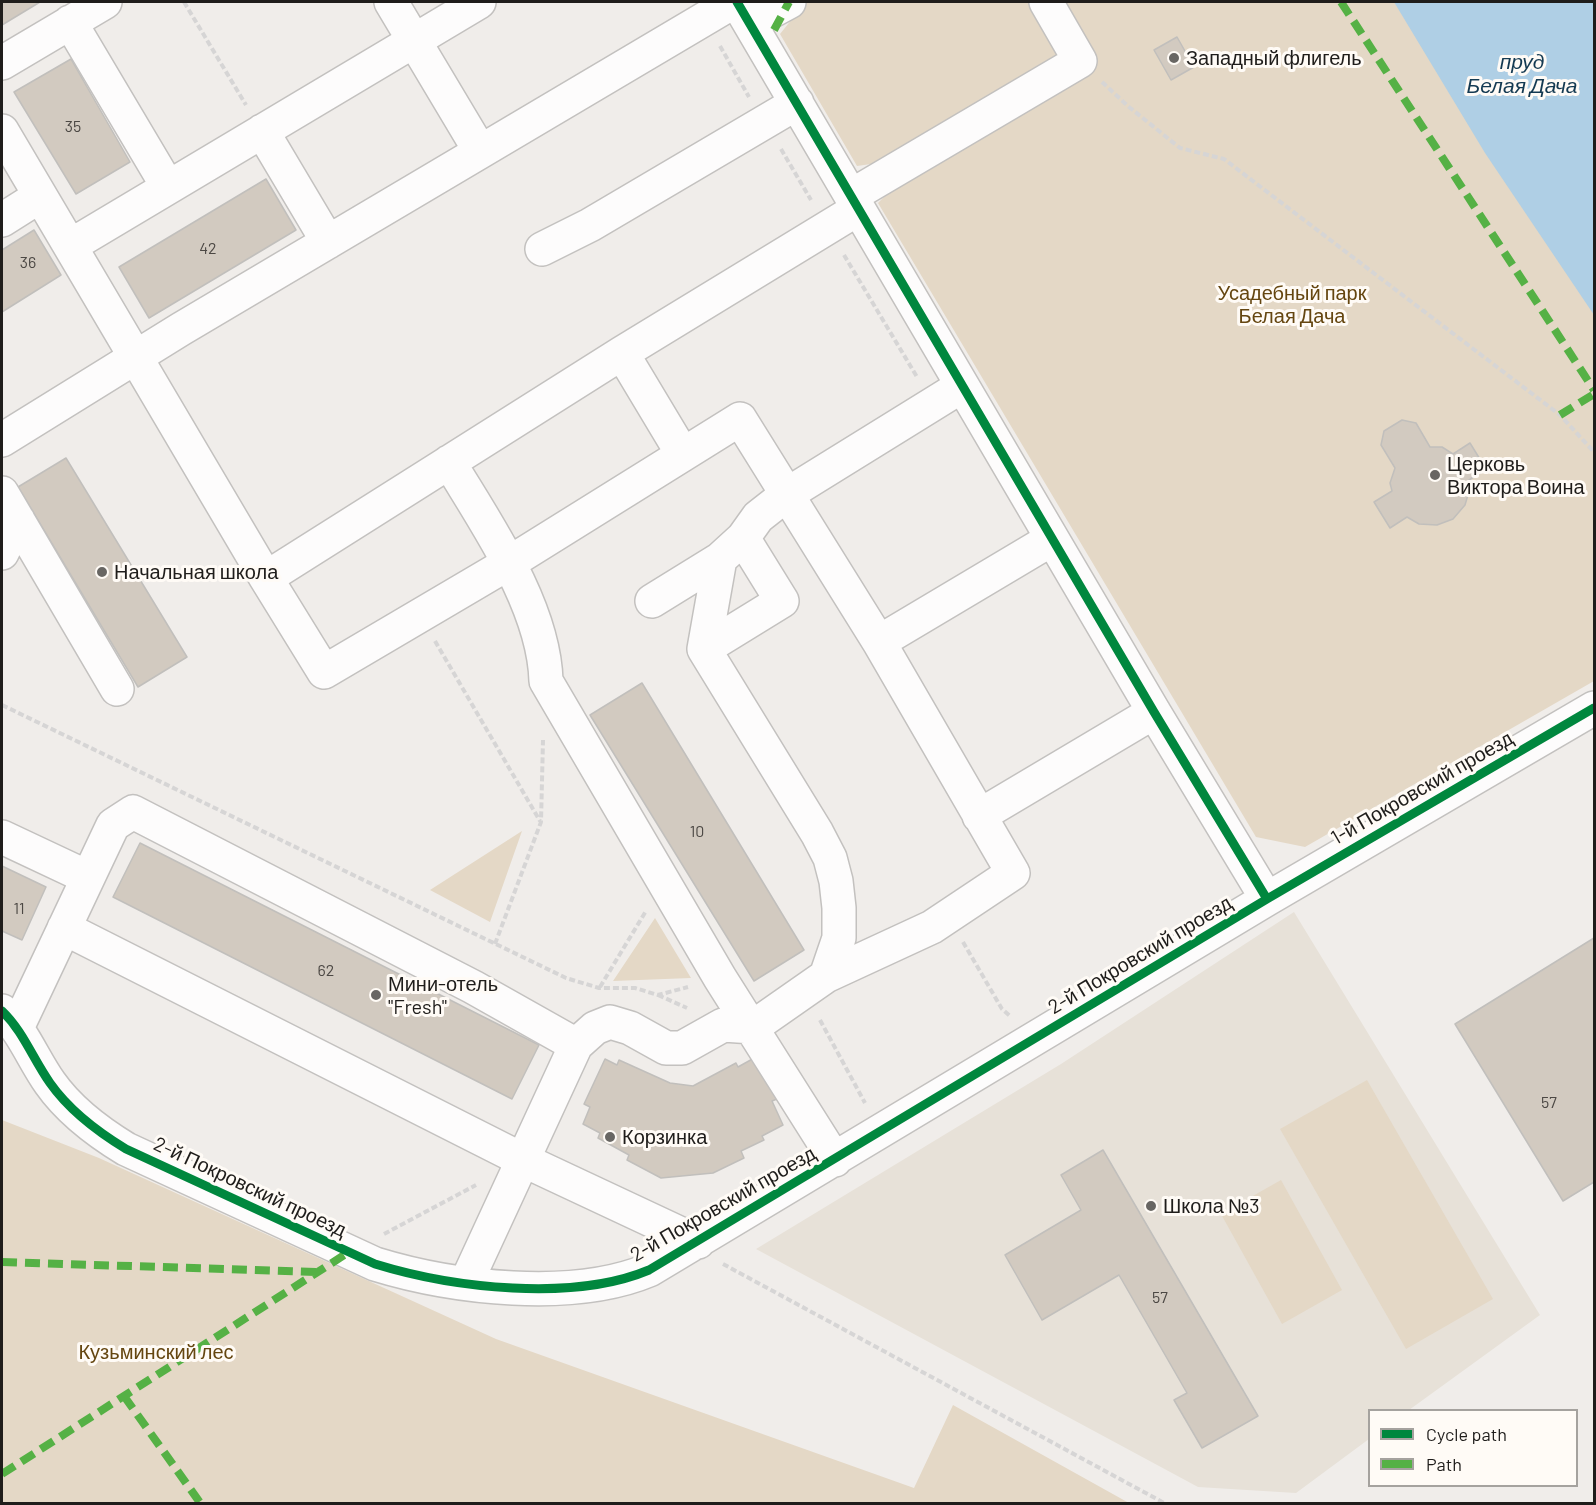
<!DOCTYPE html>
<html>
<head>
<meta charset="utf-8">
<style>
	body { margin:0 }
	#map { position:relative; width:1596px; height:1505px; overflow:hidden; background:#f0edea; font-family:Barlow,sans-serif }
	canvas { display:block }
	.frame { position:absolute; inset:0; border:3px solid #1f1d1b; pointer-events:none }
	.legend { position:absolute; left:1368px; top:1409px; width:210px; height:78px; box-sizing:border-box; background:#fffbf6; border:2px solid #a5a29e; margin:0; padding:8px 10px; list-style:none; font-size:18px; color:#1f1d1b }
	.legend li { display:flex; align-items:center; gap:12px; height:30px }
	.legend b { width:30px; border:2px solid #a5a29e }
</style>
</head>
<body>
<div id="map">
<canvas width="1596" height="1505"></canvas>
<div class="frame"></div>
<ul class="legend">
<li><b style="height:8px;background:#00873e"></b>Cycle path</li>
<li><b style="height:8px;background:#55b145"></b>Path</li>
</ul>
</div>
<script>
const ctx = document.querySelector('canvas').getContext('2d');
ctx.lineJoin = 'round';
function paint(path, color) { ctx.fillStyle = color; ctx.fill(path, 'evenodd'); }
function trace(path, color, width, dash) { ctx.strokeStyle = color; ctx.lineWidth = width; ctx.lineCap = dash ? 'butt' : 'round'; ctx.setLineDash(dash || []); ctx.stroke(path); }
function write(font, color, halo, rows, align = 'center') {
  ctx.font = font + ' Barlow,sans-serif'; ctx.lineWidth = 6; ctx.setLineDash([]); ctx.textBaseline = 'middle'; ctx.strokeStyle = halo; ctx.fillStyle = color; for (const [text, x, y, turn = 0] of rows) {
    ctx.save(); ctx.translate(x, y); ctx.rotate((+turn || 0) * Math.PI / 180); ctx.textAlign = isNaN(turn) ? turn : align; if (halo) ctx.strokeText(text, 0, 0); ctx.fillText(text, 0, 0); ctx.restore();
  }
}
paint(new Path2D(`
	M1294 912 1540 1315 1409 1410H1370L1369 1439 1296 1493 1198 1487 756 1249 1061 1064Z`), '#e7e1d8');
paint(new Path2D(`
	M790 2H1594V681L1305 847 1256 837 878 203 897 184 885 162 857 166 780 34 796 14Z
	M522 831 490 922 430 890Z
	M655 918 691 978 613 981Z
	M1367 1080 1493 1299 1406 1349 1280 1129Z
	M2 1120 99 1158 496 1339 914 1488 953 1405 1129 1503H2Z
	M1281 1180 1342 1290 1282 1324 1221 1214Z`), '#e4d8c6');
paint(new Path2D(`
	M1394 2H1594V315L1485 153Z`), '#afcfe5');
const building = new Path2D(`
	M2 2H40L2 25Z
	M1177 37 1194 67 1171 80 1154 50Z
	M71 59 130 162 76 194 14 92Z
	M266 179 296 230 149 318 119 267Z
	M34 230 61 275 2 312V250Z
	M1402 420 1416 423 1430 447H1442L1453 454 1470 443 1486 469 1469 480 1470 488 1465 505 1453 519 1437 525 1419 524 1407 517 1390 528 1374 502 1392 491 1390 483 1395 468 1381 445 1384 431Z
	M66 458 187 657 138 687 18 487Z
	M642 683 804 950 754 981 590 715Z
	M140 843 539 1045 512 1099 113 897Z
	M2 866 46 887 22 940 2 931Z
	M1594 938V1182L1563 1201 1455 1024Z
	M756 1057 777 1099 772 1101 783 1125 762 1136 764 1140 741 1151 744 1158 713 1173 661 1178 627 1160 629 1155 598 1138 600 1133 583 1124 590 1107 584 1104 605 1059 617 1065 619 1060 670 1083 693 1086 736 1063 738 1067Z
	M1103 1150 1258 1416 1202 1448 1174 1400 1187 1393 1119 1275 1042 1320 1005 1255 1081 1210 1061 1175Z`);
paint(building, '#d2cac0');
trace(building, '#c1bfbc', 1.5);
const minor = new Path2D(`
	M391 2 480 151
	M737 2 1154 712 1267 899
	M70 22 168 187
	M750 23 789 2
	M2 63 105 2
	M2 131 266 578 622 353 858 209
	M262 131 328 242
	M851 196 1080 61 1046 2
	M2 220 40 196
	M70 246 479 2
	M542 249 590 225 797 103
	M622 353 682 453
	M2 440 181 329 733 2
	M449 462C487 525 544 606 546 681L720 978 835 1160
	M2 493 117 689
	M2 553 18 520
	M266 578 324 672 509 563 740 419 879 642 1013 873 932 927 826 976 753 1027 723 1025 682 1048H666L630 1028 610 1022 595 1028 576 1045
	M652 601 720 559
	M879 642 1052 539
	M704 649 720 559 743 538
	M979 816 1154 712
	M2 837 87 877
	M64 928 523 1160 698 1242
	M826 976 839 938V908L836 881 830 858 817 833 704 649 782 601 743 538 758 517 786 495 962 386
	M2 1011C23 1031 33 1059 50 1083 69 1110 98 1132 126 1149L375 1264C453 1288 573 1302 649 1270L1267 899 1594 708
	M17 1028 113 825 133 812 473 987 576 1045 466 1283`);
trace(minor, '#c3c1bf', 36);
trace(new Path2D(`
	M184 2 246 105
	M720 46 749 97
	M1102 82 1129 107 1180 148 1224 159 1560 415 1594 452
	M781 149 811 200
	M844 255 917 377
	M435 641 540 821
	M2 705 566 978 599 988H635L658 995 688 987
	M963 942 1002 1009 1010 1016
	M495 944 541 822 543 740
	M600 987 646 911
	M658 995 687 1008
	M820 1020 865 1103
	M384 1234 476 1185
	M723 1264 1166 1504`), '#d6d5d5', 4, [6, 3]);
trace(minor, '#fdfcfc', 33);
trace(new Path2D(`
	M1341 2 1594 390
	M774 30 789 2
	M1560 415 1594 394
	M2 1262 318 1272
	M124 1396 201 1504
	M2 1474 349 1252`), '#55b145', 8, [15, 8]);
trace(new Path2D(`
	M737 2 1154 712 1267 899
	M2 1011C23 1031 33 1059 50 1083 69 1110 98 1132 126 1149L375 1264C453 1288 573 1302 649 1270L1267 899 1594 708`), '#00873e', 9);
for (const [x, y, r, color] of [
	[1174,58,6,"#686663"],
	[1435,475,6,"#686663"],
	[102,572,6,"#686663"],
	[376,995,6,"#686663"],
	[610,1137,6,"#686663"],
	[1151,1206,6,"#686663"]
]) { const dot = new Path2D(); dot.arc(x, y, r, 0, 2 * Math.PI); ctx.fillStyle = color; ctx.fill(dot); trace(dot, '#fffbf6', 2); }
write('16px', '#4c4844', null, [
	["35",73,127],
	["42",208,249],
	["36",28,263],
	["10",697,832],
	["11",19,909],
	["62",326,971],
	["57",1549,1103],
	["57",1160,1298]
]);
write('20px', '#1f1d1b', '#fffbf6', [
	["Западный флигель",1186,58],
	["Церковь",1447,464],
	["Виктора Воина",1447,487],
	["Начальная школа",114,572],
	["Мини-отель",388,984],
	["\"Fresh\"",388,1007],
	["Корзинка",622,1137],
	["Школа №3",1163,1206]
], 'left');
write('20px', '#654610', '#fffbf6', [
	["Усадебный парк",1292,293],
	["Белая Дача",1292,316],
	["Кузьминский лес",156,1352]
]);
write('20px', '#1f1d1b', '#fffbf6', [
	["1-й Покровский проезд",1422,788,-30],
	["2-й Покровский проезд",1140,955,-31],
	["2-й Покровский проезд",250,1187,25],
	["2-й Покровский проезд",723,1204,-30]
]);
write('italic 21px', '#143a52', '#fffbf6', [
	["пруд",1522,62],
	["Белая Дача",1522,86]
]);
</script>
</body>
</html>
